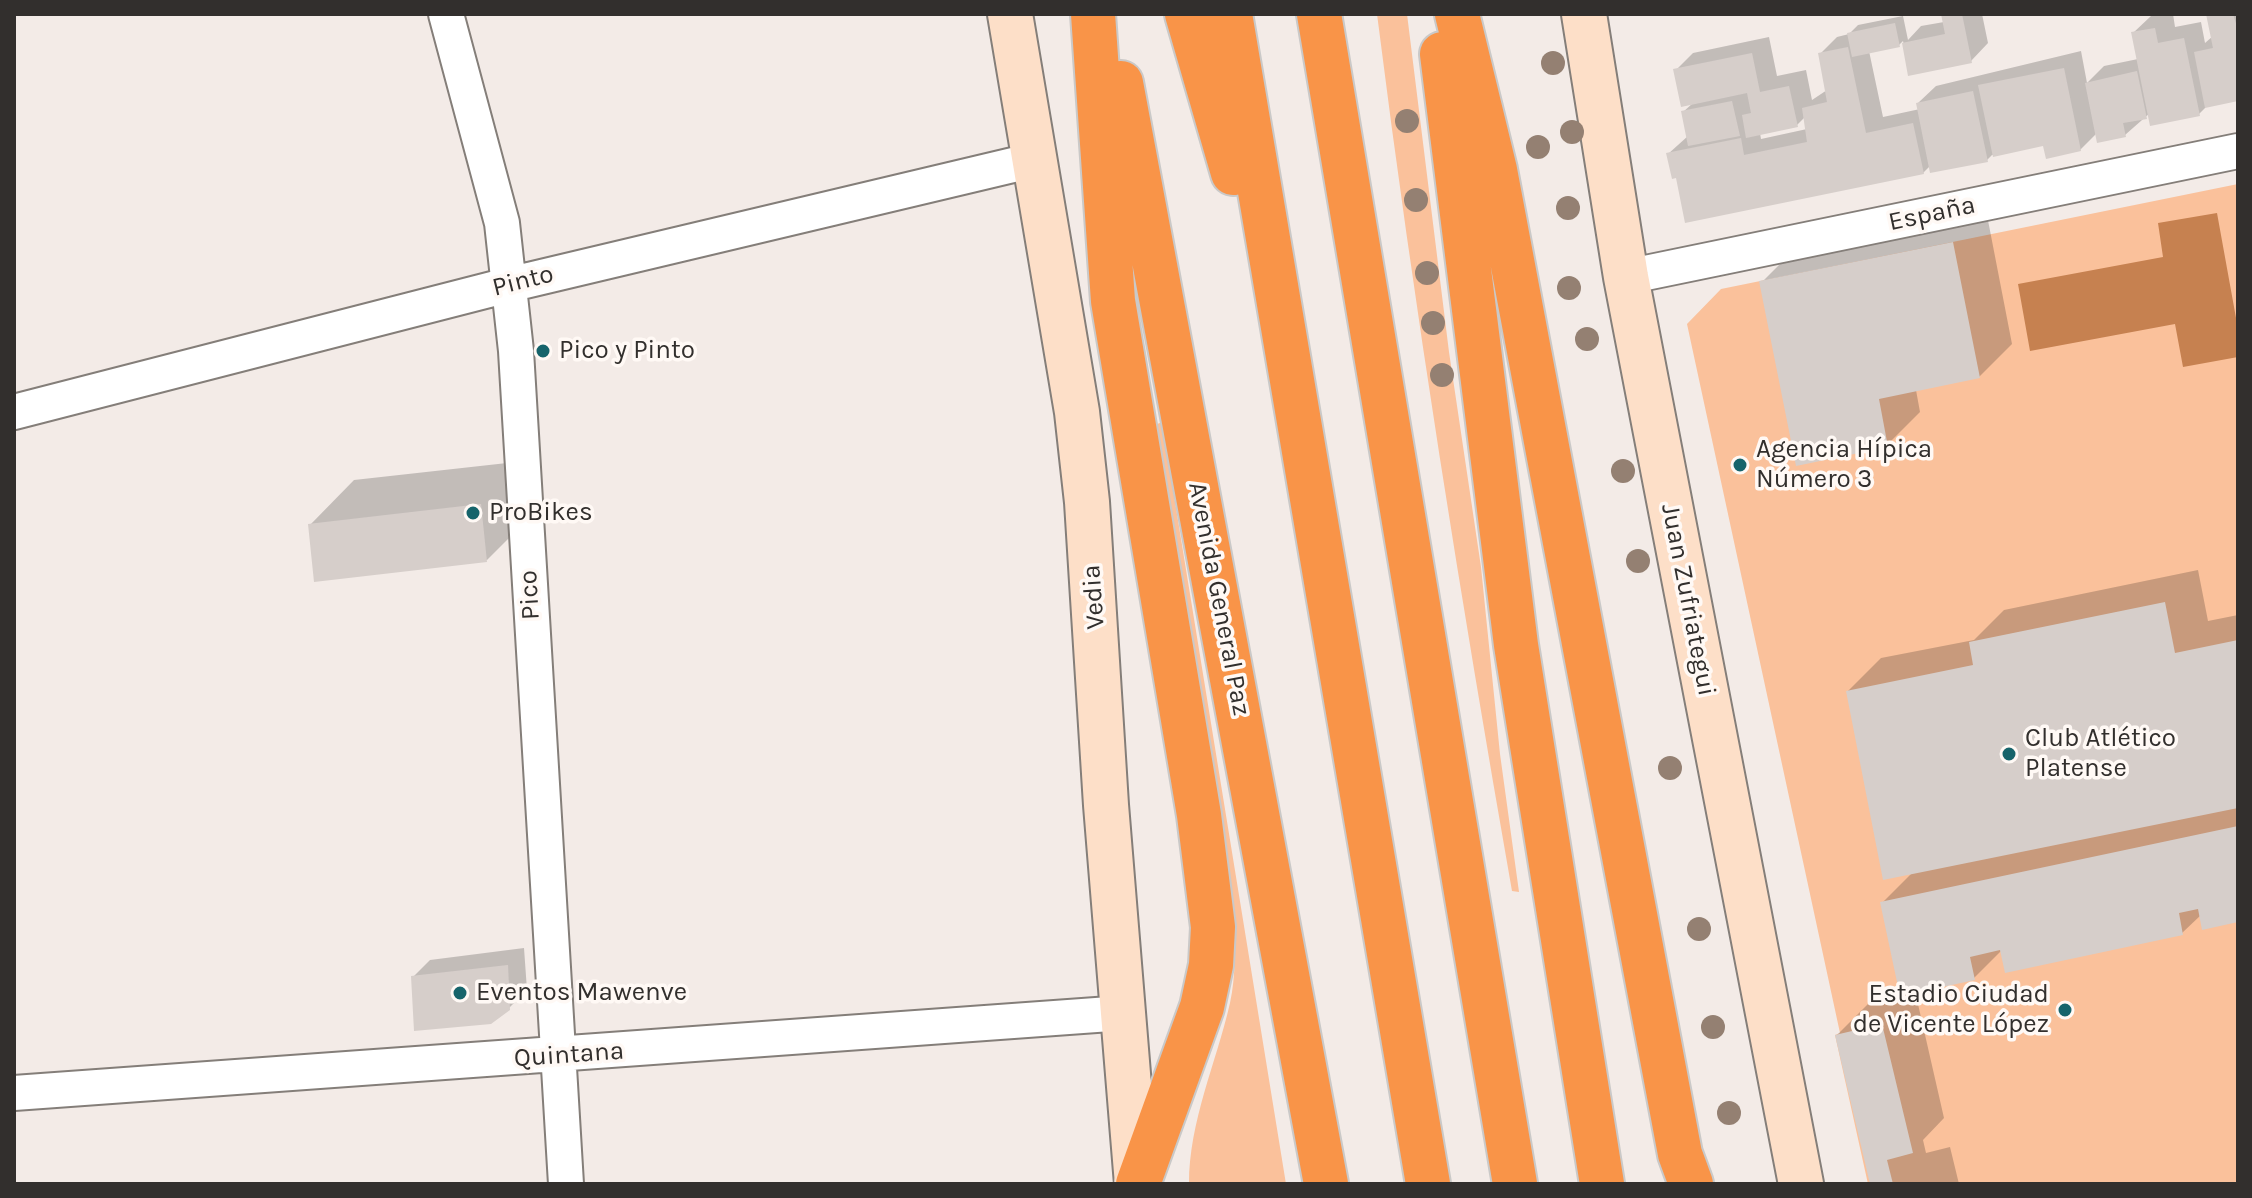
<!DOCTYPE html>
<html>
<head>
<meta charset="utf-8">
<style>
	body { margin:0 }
	#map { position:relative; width:2252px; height:1198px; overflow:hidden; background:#f3ebe7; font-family:Karla,sans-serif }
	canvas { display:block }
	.frame { position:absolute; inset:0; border:16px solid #322f2d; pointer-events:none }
</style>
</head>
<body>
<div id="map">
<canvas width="2252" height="1198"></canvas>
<div class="frame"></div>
</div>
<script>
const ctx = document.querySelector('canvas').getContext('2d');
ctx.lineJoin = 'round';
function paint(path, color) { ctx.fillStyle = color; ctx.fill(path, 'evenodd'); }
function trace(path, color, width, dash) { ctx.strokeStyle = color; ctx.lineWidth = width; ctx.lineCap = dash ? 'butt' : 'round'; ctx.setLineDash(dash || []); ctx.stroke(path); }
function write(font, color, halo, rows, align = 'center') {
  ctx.font = font + ' Karla,sans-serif'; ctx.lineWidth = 7; ctx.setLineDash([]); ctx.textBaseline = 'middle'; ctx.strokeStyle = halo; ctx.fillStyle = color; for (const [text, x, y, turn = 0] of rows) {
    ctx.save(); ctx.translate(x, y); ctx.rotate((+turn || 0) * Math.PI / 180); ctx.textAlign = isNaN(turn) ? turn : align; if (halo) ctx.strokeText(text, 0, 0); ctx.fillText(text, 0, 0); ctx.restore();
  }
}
paint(new Path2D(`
	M1377 14H1407L1449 352 1481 567 1500 754 1519 892 1512 891C1461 600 1414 308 1377 14Z
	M2238 184V1184H1868L1835 1035 1840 1033 1687 324 1721 289Z
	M1162 422 1286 1184H1189C1189 1121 1216 1064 1230 1003 1236 975 1235 945 1235 917L1155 425Z`), '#fac19b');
paint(new Path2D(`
	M2217 213 2238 329V357L2183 367 2175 324 2030 351 2018 284 2163 257 2158 223Z`), '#c68150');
paint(new Path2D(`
	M1943 14H1982L1988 43 1971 61 1910 73 1903 41 1899 45 1869 51 1883 117 1920 109 1918 103 1936 86 2081 51 2087 83 2104 66 2138 59 2133 33 2151 16 2159 14H2173L2175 27 2201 22 2205 43 2213 36 2209 14H2238V99L2208 105 2199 114 2150 113 2125 135 2097 133 2080 150 2045 144 1992 155 1987 160 1931 165 1923 173 1668 154 1688 136 1683 112 1693 103 1676 70 1693 53 1769 37 1777 76 1806 70 1812 100 1827 90 1820 54 1837 37 1849 34 1858 25 1903 16 1908 40 1921 26 1944 22ZM1805 117 1807 129 1761 139 1760 133 1797 125Z
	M1986 210 2012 344 1979 377 1916 390 1920 412 1887 445 1762 282 1795 249Z
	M525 461 531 516 487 560 310 525 354 480Z
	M2198 570 2208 621 2238 615V920L2201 915 2182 933 2002 950 1974 978 1915 991 1944 1118 1923 1140 1926 1153 1950 1147 1959 1184H1872L1837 1035 1870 1002 1902 995 1883 902 1913 872 1848 691 1881 658 1974 640 2004 610Z
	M524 948 527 990 509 1008 413 977 430 960Z`), '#0003');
paint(new Path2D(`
	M1941 14H1962L1972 63 1908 76 1902 43 1945 34Z
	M2206 14H2233L2238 30V101L2205 108 2194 52 2213 48Z
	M1895 23 1900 47 1852 57 1847 33Z
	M2155 28 2158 43 2184 38 2200 116 2150 126 2131 32Z
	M1848 47 1866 133 1913 123 1924 174 1685 223 1676 178 1672 179 1666 153 1741 138 1744 155 1807 142 1802 108 1827 102 1818 53Z
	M1752 53 1760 92 1789 86 1798 127 1746 138 1742 115 1751 113 1747 93 1681 107 1673 69Z
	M2064 68 2081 151 2046 159 2043 146 1993 157 1978 85Z
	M2137 71 2147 119 2123 123 2126 137 2097 143 2085 83Z
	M1973 91 1988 162 1930 173 1916 103Z
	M1732 101 1740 136 1688 146 1681 111Z
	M1953 242 1980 378 1879 399 1888 447 1796 466 1759 281Z
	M481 504 487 562 314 582 308 524Z
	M2165 602 2175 653 2238 640V808L1883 880 1846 691 1973 665 1969 642Z
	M2238 826V922L2202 930 2198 909 2179 913 2183 935 2005 973 2000 950 1970 957 1975 980 1900 996 1880 902Z
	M508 965 510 1010 491 1024 414 1031 411 976Z
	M1882 1024 1913 1153 1887 1160 1893 1184H1870L1835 1035Z`), '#d6ceca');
const street = new Path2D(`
	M446 14 502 223 516 351 566 1184
	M1626 277 2238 151
	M14 412 508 285 1034 160
	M14 1093 1124 1013`);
const secondary = new Path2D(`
	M1010 14 1077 412 1087 502 1106 805 1137 1184
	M1584 14 1626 277 1801 1184`);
const highway = new Path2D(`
	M1093 14 1113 301 1199 815 1213 927 1211 965 1202 1007 1138 1184
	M1187 14 1233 173
	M1230 14 1428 1184
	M1319 14 1515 1184
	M1457 14 1495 170 1680 1154 1691 1184
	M1442 54 1516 645 1602 1184
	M1121 83 1326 1184`);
trace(street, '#847e79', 38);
trace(secondary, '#847e79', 48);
trace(highway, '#cac9c8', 48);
trace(street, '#fff', 34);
trace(secondary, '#fddfc8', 44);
trace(highway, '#f99448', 44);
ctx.fillStyle = '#948072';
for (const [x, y] of [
	[1553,63],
	[1407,121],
	[1572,132],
	[1538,147],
	[1416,200],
	[1568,208],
	[1427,273],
	[1569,288],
	[1433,323],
	[1587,339],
	[1442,375],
	[1623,471],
	[1638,561],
	[1670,768],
	[1699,929],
	[1713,1027],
	[1729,1113]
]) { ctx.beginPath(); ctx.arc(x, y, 12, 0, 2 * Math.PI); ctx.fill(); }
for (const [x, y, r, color] of [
	[543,351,8,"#16646b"],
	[1740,465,8,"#16646b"],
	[473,513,8,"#16646b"],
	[2009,754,8,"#16646b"],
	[460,993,8,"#16646b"],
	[2065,1010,8,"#16646b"]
]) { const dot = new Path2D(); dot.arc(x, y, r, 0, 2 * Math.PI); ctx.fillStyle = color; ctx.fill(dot); trace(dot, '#fff9f5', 3); }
write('26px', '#322f2d', '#fff9f5', [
	["España",1932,214,-12],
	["Pinto",523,281,-14],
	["Pico",530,595,-93],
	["Vedia",1094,597,-94],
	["Avenida General Paz",1219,599,79],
	["Juan Zufriategui",1688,600,79],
	["Quintana",569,1055,-4]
]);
write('26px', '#322f2d', '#fff9f5', [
	["Pico y Pinto",559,351],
	["Agencia Hípica",1756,450],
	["Número 3",1756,480],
	["ProBikes",489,513],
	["Club Atlético",2025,739],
	["Platense",2025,769],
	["Eventos Mawenve",476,993],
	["Estadio Ciudad",2049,995,"right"],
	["de Vicente López",2049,1025,"right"]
], 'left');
</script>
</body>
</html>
